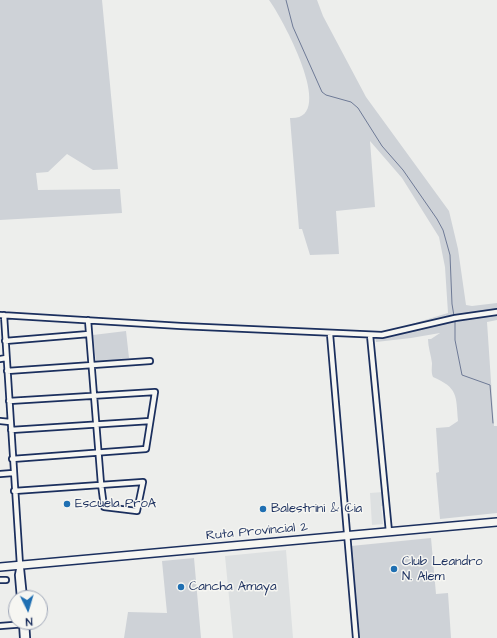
<!DOCTYPE html>
<html>
<head>
<meta charset="utf-8">
<style>
	body { margin:0 }
	#map { position:relative; width:497px; height:638px; overflow:hidden; background:#edeeec; font-family:"Architects Daughter",sans-serif }
	canvas { display:block }
	.north { position:absolute; left:8px; top:590px; width:40px; height:40px; box-sizing:border-box; background:#f6f6f2; border:1px solid #9ea6b7; border-radius:50%; rotate:175deg; font-size:11px; font-weight:700; line-height:16px; text-align:center; color:#1b2f5e }
	.north::after { content:''; display:block; margin:auto; width:14px; height:18px; background:#1f6fb2; clip-path:polygon(50% 0,100% 100%,50% 72%,0 100%) }
</style>
</head>
<body>
<div id="map">
<canvas width="497" height="638"></canvas>
<div class="north">N</div>
</div>
<script>
const ctx = document.querySelector('canvas').getContext('2d');
ctx.lineJoin = 'round';
function paint(path, color) { ctx.fillStyle = color; ctx.fill(path, 'evenodd'); }
function trace(path, color, width, dash) { ctx.strokeStyle = color; ctx.lineWidth = width; ctx.lineCap = dash ? 'butt' : 'round'; ctx.setLineDash(dash || []); ctx.stroke(path); }
function write(font, color, halo, rows, align = 'center') {
  ctx.font = font + ' "Architects Daughter",sans-serif'; ctx.lineWidth = 3; ctx.setLineDash([]); ctx.textBaseline = 'middle'; ctx.strokeStyle = halo; ctx.fillStyle = color; for (const [text, x, y, turn = 0] of rows) {
    ctx.save(); ctx.translate(x, y); ctx.rotate((+turn || 0) * Math.PI / 180); ctx.textAlign = isNaN(turn) ? turn : align; if (halo) ctx.strokeText(text, 0, 0); ctx.fillText(text, 0, 0); ctx.restore();
  }
}
paint(new Path2D(`
	M383 492 384 506H381L383 524 372 525 370 493Z
	M286 550 293 638H233L225 556Z`), '#dde0e1');
paint(new Path2D(`
	M0 0H102L118 169 93 170 67 154 48 172 36 173 38 190 120 189 122 213 0 220Z
	M269 0H317L323 16 366 97 449 211 458 249 466 305 472 306 497 303V310L393 333 370 334 369 332 392 330 448 313 445 267 439 237 402 178 370 141 375 207 336 211 339 254 310 255 302 229H299L290 118C339 121 281 16 269 0Z
	M497 314V320L487 322 494 426H497V513L440 519 436 473 439 472 436 428 449 427 458 421C456 395 458 388 433 377 431 372 432 368 432 363 431 355 428 347 428 339H431L440 333 411 338 376 342 375 337 400 334 457 319Z
	M126 331 129 358 96 362 93 335Z
	M431 538 436 594 448 593 451 638H359L351 546Z
	M194 558 201 638H124L128 612 167 613 162 561Z`), '#ced2d7');
trace(new Path2D(`
	M286 0 293 27 322 92 326 95 351 102 358 108 382 146 403 170 437 219 443 230 450 255 452 304 454 316
	M455 321V340L462 375 490 385 493 423`), '#6e7a96', 1);
const minor = new Path2D(`
	M0 315 181 326 382 335 455 318 497 312
	M4 315 20 565 18 575 20 598
	M330 334 356 638
	M370 335 389 532
	M5 341 89 334
	M0 359 6 358
	M7 371 150 361
	M9 401 155 392 146 449 12 459
	M0 421 10 422
	M11 430 150 421
	M0 474 13 473
	M14 491 143 482 137 511 104 507 101 484 88 320
	M21 569 24 598
	M0 580H6
	M22 622 23 638
	M26 622 27 638
	M0 626 26 624`);
const secondary = new Path2D(`
	M0 567 497 522`);
trace(minor, '#1b2f5e', 8);
trace(secondary, '#1b2f5e', 10);
trace(minor, '#f6f6f2', 4.5);
trace(secondary, '#f6f6f2', 7);
for (const [x, y, r, color] of [
	[67,504,4,"#1f6fb2"],
	[263,509,4,"#1f6fb2"],
	[394,569,4,"#1f6fb2"],
	[181,587,4,"#1f6fb2"]
]) { const dot = new Path2D(); dot.arc(x, y, r, 0, 2 * Math.PI); ctx.fillStyle = color; ctx.fill(dot); trace(dot, '#f6f6f2', 1.5); }
write('13px', '#1b2f5e', '#f6f6f2', [
	["Escuela ProA",75,504],
	["Balestrini & Cia",271,509],
	["Club Leandro",402,562],
	["N. Alem",402,577],
	["Cancha Amaya",189,587]
], 'left');
write('13px', '#1b2f5e', '#f6f6f2', [
	["Ruta Provincial 2",257,532,-5]
]);
</script>
</body>
</html>
